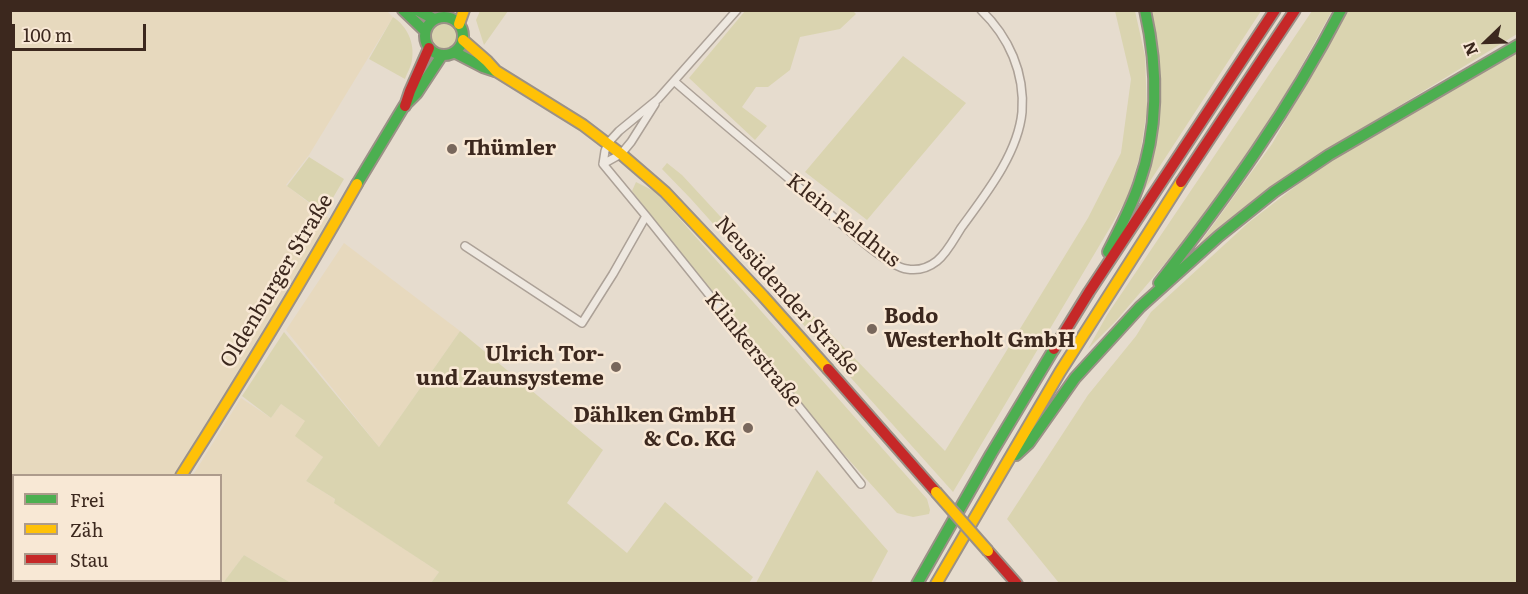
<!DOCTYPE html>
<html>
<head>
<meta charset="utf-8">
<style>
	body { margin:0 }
	#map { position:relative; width:1528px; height:594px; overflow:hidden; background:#e6dcce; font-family:Literata,serif }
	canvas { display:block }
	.frame { position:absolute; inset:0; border:12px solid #3c281e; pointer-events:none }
	.legend { position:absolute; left:12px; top:474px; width:210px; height:108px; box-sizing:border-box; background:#f8e8d5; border:2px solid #ad9b8c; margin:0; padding:8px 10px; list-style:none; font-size:18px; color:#3c281e }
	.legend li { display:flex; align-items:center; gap:12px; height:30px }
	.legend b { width:30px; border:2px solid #ad9b8c }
	.north { position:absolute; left:1456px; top:12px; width:60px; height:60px; -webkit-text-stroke:4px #f8e8d5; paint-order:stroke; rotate:247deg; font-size:16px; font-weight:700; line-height:24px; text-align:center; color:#3c281e }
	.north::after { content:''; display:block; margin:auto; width:21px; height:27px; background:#3c281e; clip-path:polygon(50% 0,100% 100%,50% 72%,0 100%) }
	.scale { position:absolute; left:12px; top:24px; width:134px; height:27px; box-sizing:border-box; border:3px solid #3c281e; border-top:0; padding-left:8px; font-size:18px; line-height:21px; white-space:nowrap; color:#3c281e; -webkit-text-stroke:4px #f8e8d5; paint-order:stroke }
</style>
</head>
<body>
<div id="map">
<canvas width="1528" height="594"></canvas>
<div class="frame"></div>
<ul class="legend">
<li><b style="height:8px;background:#4caf50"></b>Frei</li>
<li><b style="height:8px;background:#ffc107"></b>Zäh</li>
<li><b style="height:8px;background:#c62828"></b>Stau</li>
</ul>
<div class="north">N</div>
<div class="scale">100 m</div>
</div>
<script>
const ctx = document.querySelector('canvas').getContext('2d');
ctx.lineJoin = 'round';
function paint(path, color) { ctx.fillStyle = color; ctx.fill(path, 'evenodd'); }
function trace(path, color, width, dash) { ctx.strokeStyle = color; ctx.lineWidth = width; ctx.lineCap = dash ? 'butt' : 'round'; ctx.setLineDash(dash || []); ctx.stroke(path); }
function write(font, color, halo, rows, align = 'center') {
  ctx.font = font + ' Literata,serif'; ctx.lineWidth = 5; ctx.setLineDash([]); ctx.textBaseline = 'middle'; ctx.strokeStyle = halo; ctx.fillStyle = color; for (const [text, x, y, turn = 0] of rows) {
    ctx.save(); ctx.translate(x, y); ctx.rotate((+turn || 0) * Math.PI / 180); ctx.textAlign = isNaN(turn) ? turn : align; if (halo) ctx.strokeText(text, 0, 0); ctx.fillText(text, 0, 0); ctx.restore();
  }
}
paint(new Path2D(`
	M386 10 393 17 309 155 286 185 323 214 334 221 178 475 14 476V580L112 581 110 583H11L10 11Z
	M344 243 460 331 379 447 286 330Z
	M241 398 271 418 281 404 305 421 323 457 306 481 335 499 334 502 439 572 431 583H291L244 555 223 583 125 584 127 580H220V476L193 475Z`), '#e7d9be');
paint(new Path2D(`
	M852 10 856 14 840 29 800 37 790 70 768 87H756L742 107 767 126 755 140 689 78 745 11Z
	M480 11H508L484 45 476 20Z
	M1115 11H1135L1145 56 1147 110 1140 155 1128 196 1111 226 953 492 691 199 662 169 667 163 682 175 792 294 945 451 1088 218 1121 153 1131 79Z
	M1151 11H1261L1141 195 1155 140Z
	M1312 11H1332L1267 128 1196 227 1116 321 1088 349 1107 315Z
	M1348 11H1517V34L1294 170 1197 247 1272 144Z
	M393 17C407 26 415 43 412 60 411 67 407 73 405 79L369 59Z
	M430 35a14 14 0 1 1 28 0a14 14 0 1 1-28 0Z
	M1517 51V583H1059L1007 519 1088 395 1136 336 1151 312 1248 223 1323 165Z
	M903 56 966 103 867 220 805 172Z
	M309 157 344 179 324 213 287 186Z
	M636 182 656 192 927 499 930 510 929 514 913 517 897 513 829 438 770 367 632 191Z
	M460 331 603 450 567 503 627 553 665 502 753 577 749 583H431L439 572 334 503 335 499 306 481 323 457 295 436 305 421 281 404 271 418 242 396 284 332 379 447Z
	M817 470 888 551 871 583H756Z
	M244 555 291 583H223Z`), '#dad4b0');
const street = new Path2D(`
	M737 10 658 99 619 131 608 143 605 151 603 164 646 216 861 484
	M674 81C721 122 769 161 816 202 834 217 887 267 907 269 918 271 928 268 937 261 947 253 954 239 961 228 985 195 1018 154 1022 112 1025 73 1009 37 981 10
	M603 164 621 154 631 142 655 104
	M465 246 582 323 613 274 646 216`);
const fast = new Path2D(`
	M403 10 425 31
	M417 10 434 19
	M425 36a19 19 0 1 1 38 0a19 19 0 1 1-38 0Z
	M454 52 483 67 495 71
	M357 184 404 106 417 93 442 55
	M1108 252C1119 230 1131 208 1139 184 1159 127 1158 68 1145 10
	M1159 283C1228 195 1289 110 1341 10
	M1016 455 1029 443 1075 378 1140 307 1219 236 1274 192 1329 155 1518 45
	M917 584 991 454 1054 349`);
const slow = new Path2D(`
	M459 24 464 10
	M463 40 487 61 496 71 583 125 621 154 665 192 763 296 828 369
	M181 476C242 380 301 283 357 184
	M112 584 114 580
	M936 584 1060 372 1181 182`);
const jam = new Path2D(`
	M405 106 410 91 429 48
	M1181 182 1295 10
	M1054 349 1089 292 1275 10
	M828 369 936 492
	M988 551 1017 584`);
trace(street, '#aca197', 10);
trace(fast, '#9b9187', 14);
trace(slow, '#9b9187', 14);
trace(jam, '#9b9187', 14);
trace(street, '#eee8e0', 7);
trace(fast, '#4caf50', 10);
trace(slow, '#ffc107', 10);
trace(jam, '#c62828', 10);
const slowBridge = new Path2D(`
	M936 492 988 551`);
trace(slowBridge, '#9b9187', 14, []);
trace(slowBridge, '#ffc107', 10);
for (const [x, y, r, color] of [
	[452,149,6,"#78675c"],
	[872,329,6,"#78675c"],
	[616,367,6,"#78675c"],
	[748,428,6,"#78675c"]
]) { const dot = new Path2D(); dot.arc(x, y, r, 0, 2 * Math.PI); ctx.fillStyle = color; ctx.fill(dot); trace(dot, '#f8e8d5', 2); }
write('bold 21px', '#3c281e', '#f8e8d5', [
	["Thümler",464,149],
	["Bodo",884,317],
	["Westerholt GmbH",884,341],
	["Ulrich Tor-",604,355,"right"],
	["und Zaunsysteme",604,379,"right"],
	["Dählken GmbH",736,416,"right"],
	["& Co. KG",736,440,"right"]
], 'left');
write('21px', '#3c281e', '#f8e8d5', [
	["Klein Feldhus",843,221,38],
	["Oldenburger Straße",277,281,-59],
	["Neusüdender Straße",787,296,48],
	["Klinkerstraße",753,350,51]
]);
</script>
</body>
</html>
